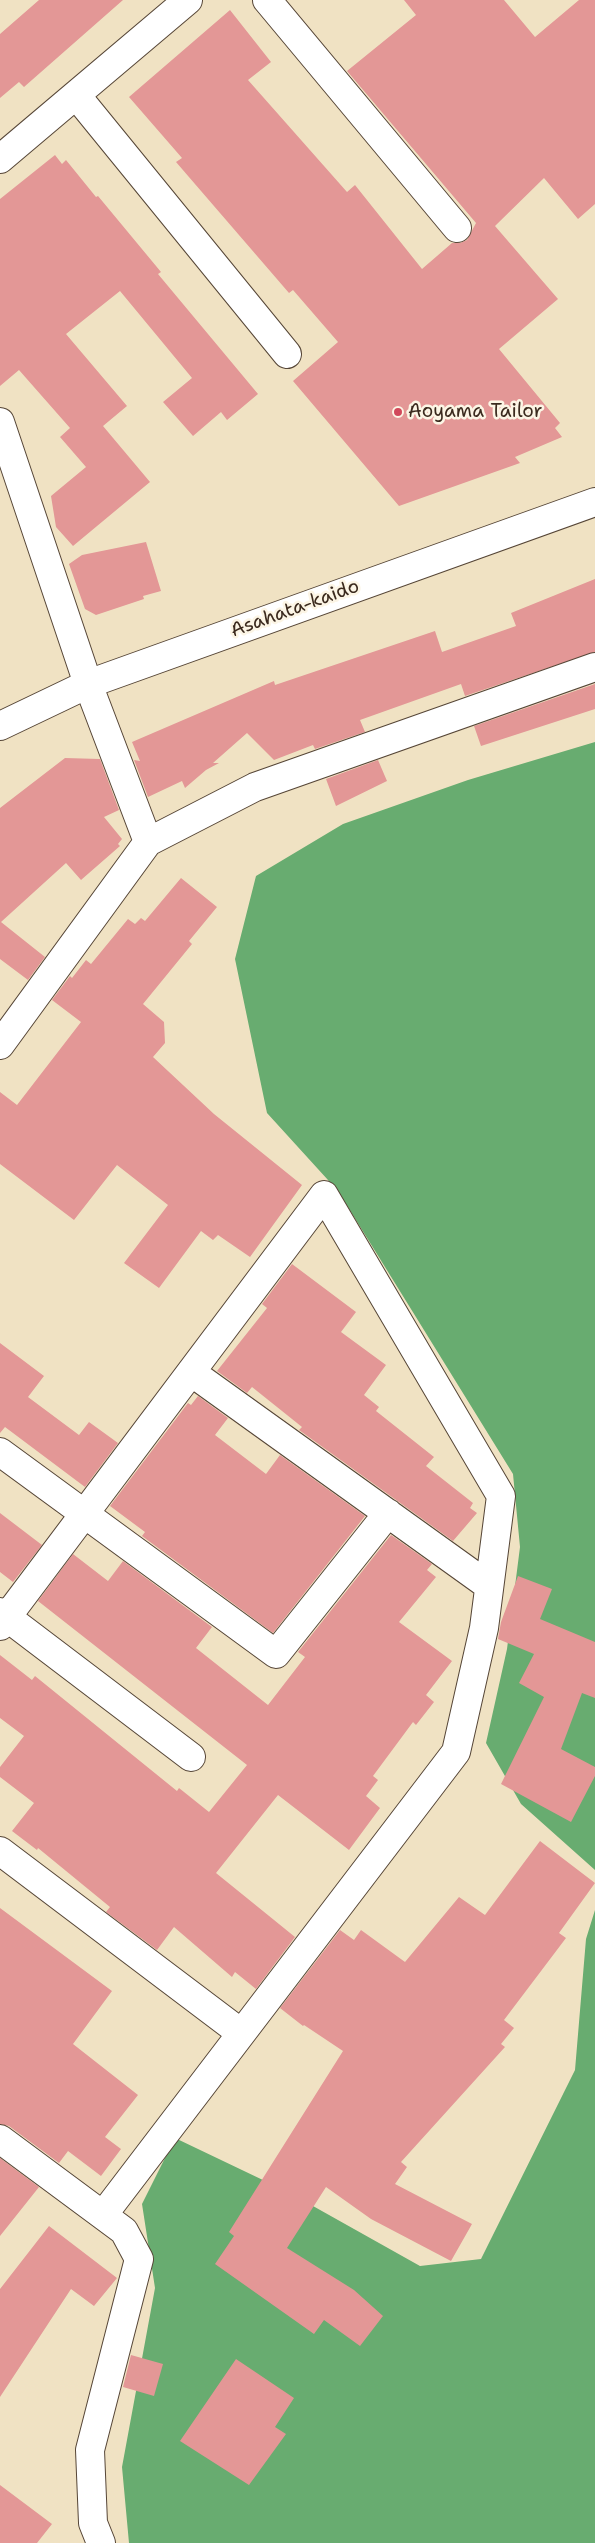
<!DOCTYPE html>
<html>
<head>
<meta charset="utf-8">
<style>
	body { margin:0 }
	canvas { display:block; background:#f0e2c3 }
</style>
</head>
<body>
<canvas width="595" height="2543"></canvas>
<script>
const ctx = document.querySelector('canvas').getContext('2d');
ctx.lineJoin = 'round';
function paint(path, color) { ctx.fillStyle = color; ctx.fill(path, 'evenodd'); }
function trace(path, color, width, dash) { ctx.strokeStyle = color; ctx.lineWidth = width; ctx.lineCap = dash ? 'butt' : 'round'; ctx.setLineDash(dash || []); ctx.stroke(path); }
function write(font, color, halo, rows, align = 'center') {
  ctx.font = font + ' "Shantell Sans",sans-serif'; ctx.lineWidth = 5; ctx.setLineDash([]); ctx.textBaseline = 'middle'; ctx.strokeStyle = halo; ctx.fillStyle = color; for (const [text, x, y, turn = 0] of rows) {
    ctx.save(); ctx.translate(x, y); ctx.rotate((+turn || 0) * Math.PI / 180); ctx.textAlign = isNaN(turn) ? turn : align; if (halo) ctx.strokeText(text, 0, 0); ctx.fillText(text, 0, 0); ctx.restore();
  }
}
paint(new Path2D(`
	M595 742V1870L521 1804 486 1743 507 1649 520 1547 513 1474 338 1191 267 1113 235 959 256 876 343 824 468 780Z
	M595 1910V2543H129L122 2467 155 2288 142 2204 175 2138 288 2192 420 2266 481 2259 575 2070 586 1939Z`), '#68ac70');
paint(new Path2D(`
	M39 0H123L24 87 19 82 0 98V34Z
	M404 0H504L535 37 579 0H595V204L578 219 544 178 495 226 558 299 499 349 560 423 555 428 562 437 515 457 520 463 399 506 293 381 338 342 293 290 289 293 176 162 182 158 129 97 230 10 271 62 248 80 347 192 355 185 422 269 452 243H460L467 240 476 223 347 71 416 15Z
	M55 155 62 164 66 160 96 197 98 196 161 272 158 274 258 394 227 420 221 412 193 436 163 402 192 378 120 291 66 334 127 406 103 426 150 482 73 546 56 527 51 496 86 467 60 437 70 428 19 370 0 386V199Z
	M146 542 161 591 143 596 144 599 96 615 85 609 69 564 82 555Z
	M595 579V652L465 696 461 684 360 720 365 732 315 749 313 745 274 760 247 733 213 763H219L206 770 185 788 182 781 148 797 134 760 140 761 132 742 274 681 275 685 435 631 442 652 516 626 511 613Z
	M595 684V709L481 746 474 726Z
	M65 758 100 759 119 810 104 817 122 839 118 844 120 846 81 880 66 863 1 922 45 957 28 980 0 959V808Z
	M378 760 387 781 336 806 326 779Z
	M181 878 217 907 189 941 192 944 143 1004 164 1022 165 1043 153 1057 214 1114 302 1185 250 1257 218 1235 213 1240 201 1231 159 1288 124 1263 168 1205 117 1165 74 1220 0 1164V1092L17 1105 81 1022 52 1000 70 976 72 978 86 960 91 964 128 919 135 924 141 918 145 921Z
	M292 1264 356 1312 341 1332 386 1365 364 1395 379 1407 376 1411 434 1457 426 1466 473 1503 470 1508 477 1513 453 1541 299 1430 302 1427 252 1387 247 1393 217 1371 267 1308 262 1304Z
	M0 1343 44 1376 28 1397 79 1435 89 1422 118 1443 85 1487 5 1427 0 1433Z
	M198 1396 228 1418 215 1435 266 1474 280 1455 365 1516 273 1633 142 1536 145 1532 110 1506 188 1403 191 1405Z
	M0 1513 42 1545 13 1582 0 1572Z
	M391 1535 432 1564 427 1570 436 1577 399 1622 452 1661 426 1695 434 1702 416 1725 413 1722 373 1776 378 1780 366 1796 380 1808 349 1850 278 1795 216 1873 295 1937 256 1989 235 1972 232 1977 174 1927 157 1950 106 1912 110 1907 38 1848 37 1850 12 1831 34 1803 0 1777V1767L24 1736 0 1718V1655L32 1680 35 1676 177 1791 179 1788 209 1812 247 1765 38 1601 73 1554 108 1581 123 1561 212 1627 196 1648 268 1705 305 1657 298 1652Z
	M518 1576 552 1589 540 1619 595 1642V1698L582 1693 561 1749 595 1767V1776L571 1822 501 1784 544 1697 519 1683 534 1654 498 1639 501 1622Z
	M540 1841 595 1883 559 1933 566 1938 504 2020 514 2028 501 2044 505 2047 401 2162 407 2167 395 2184 472 2224 451 2261 371 2219 326 2187 287 2248 354 2290 383 2316 360 2346 324 2320 314 2334 215 2264 234 2236 229 2232 343 2051 304 2025 303 2026 280 2008 340 1930 354 1940 361 1930 405 1962 459 1897 485 1915Z
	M0 1908 112 1991 73 2044 138 2095 105 2137 121 2149 101 2176 68 2151 59 2163 9 2126 0 2124Z
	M0 2158 39 2187 0 2236Z
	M49 2226 117 2278 94 2306 71 2289 0 2397V2289Z
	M131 2355 163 2364 154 2396 123 2387Z
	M236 2359 294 2398 275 2427 286 2434 249 2485 180 2441Z
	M0 2485 52 2524 37 2543H0Z`), '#e39796');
const minor = new Path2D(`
	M267 0 457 228
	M76 95 287 354
	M0 159 188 0
	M0 422 88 684 148 842
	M0 1045 148 842 255 787 595 667
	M191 1372 489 1586
	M0 1452 276 1654 388 1513
	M0 1612 191 1757
	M0 1626 324 1195 501 1496 484 1628 456 1752 103 2215
	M0 1851 241 2033
	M0 2139 124 2231 139 2259 90 2450 93 2523 101 2543`);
const tertiary = new Path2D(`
	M0 726 88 684 595 502`);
trace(minor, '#564637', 30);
trace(tertiary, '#564637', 30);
trace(minor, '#fff', 28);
trace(tertiary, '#fff', 28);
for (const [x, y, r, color] of [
	[398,412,5,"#d1495b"]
]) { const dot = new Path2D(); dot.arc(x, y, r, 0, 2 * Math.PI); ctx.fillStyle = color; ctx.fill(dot); trace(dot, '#fcf5e5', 2); }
write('19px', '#3b2a1e', '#fcf5e5', [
	["Aoyama Tailor",408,412]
], 'left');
write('19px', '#3b2a1e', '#fcf5e5', [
	["Asahata-kaido",295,609,-20]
]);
</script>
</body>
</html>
